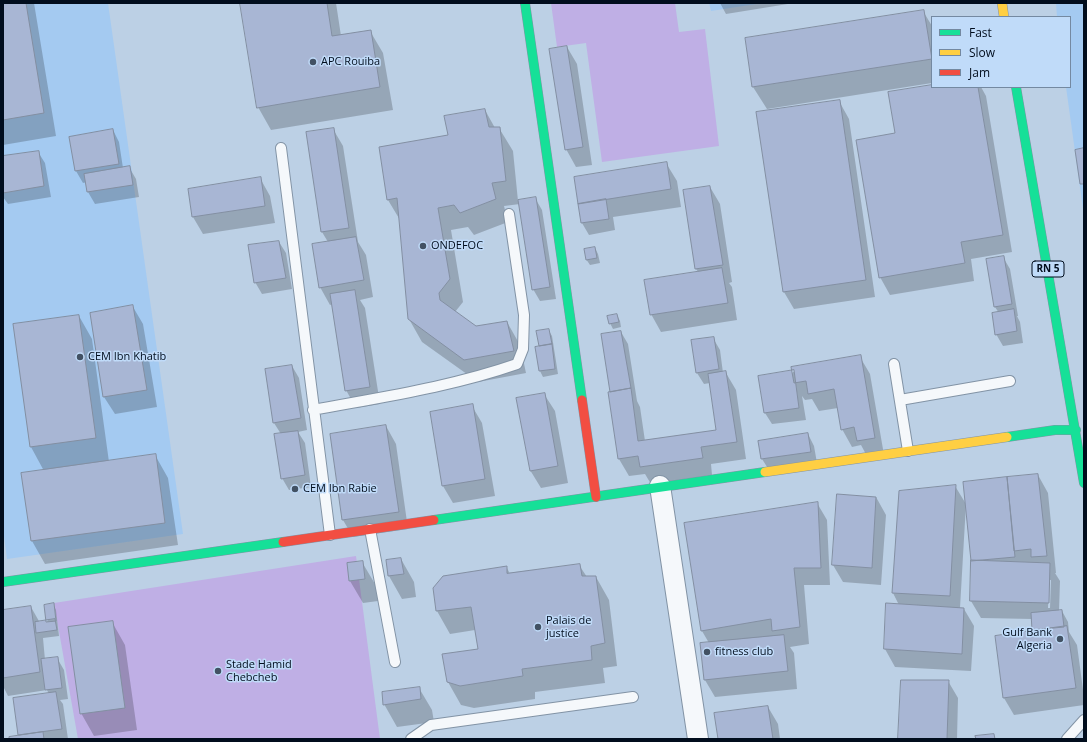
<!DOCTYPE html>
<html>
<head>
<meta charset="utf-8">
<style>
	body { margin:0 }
	#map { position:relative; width:1087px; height:742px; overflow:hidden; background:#bcd0e5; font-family:"Open Sans",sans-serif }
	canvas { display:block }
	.frame { position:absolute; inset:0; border:4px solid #010d1d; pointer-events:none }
	.legend { position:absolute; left:931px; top:16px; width:140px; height:72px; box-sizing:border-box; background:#c0dbf9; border:1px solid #7489a1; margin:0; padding:5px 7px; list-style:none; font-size:12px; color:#010d1d }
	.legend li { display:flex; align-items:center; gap:8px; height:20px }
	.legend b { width:20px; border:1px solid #7489a1 }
</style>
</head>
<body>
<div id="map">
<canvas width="1087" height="742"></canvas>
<div class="frame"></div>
<ul class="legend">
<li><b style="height:5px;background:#16e098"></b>Fast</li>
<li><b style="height:5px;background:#ffcf43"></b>Slow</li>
<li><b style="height:5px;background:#f24e42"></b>Jam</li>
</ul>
</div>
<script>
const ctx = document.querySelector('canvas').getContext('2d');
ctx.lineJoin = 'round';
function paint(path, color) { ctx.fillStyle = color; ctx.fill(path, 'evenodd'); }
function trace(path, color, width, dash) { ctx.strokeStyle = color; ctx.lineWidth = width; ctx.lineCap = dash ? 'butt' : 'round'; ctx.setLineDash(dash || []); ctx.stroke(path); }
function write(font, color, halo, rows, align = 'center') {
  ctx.font = font + ' "Open Sans",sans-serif'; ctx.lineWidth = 3; ctx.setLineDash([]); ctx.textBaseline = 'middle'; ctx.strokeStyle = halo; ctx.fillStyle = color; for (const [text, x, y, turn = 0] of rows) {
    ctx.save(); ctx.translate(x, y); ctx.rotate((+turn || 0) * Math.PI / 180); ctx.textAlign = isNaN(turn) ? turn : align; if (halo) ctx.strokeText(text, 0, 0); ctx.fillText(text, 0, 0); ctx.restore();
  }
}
paint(new Path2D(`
	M3 3H108L183 534 7 559 3 529Z
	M709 3H763L711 11Z
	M1056 3H1084V216L1066 87H1070V17H1057Z`), '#a4caf1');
paint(new Path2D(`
	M551 3H675L679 32 705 29 719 146 602 162 586 43 557 47Z
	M356 556 380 739H78L54 603Z`), '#bfafe5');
paint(new Path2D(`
	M3 3H34L56 136 3 145Z
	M241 3H336L341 36 370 31 383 53 393 110 271 130 258 107Z
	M720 3H794L726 14Z
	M923 11 932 26V83L767 109 753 87Z
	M567 47 577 64 592 165 576 167 566 149Z
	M932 86V87H981L986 96 1012 252 971 259 974 281 890 295 880 277 897 134Z
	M839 101 849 119 875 297 794 309 784 292Z
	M485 110 495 128H499L513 151 518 201 535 198 542 210 556 299 540 301 533 289 520 204 504 206 508 222 474 235 468 227 451 230 463 302 455 312 476 327 507 322 520 345 526 373 478 382 422 342 409 319 400 220 388 200 380 147 449 136Z
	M333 129 343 146 358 242 366 255 373 297 360 300 365 308 380 404 356 408 346 390 333 304 330 305 320 287 328 242 322 232Z
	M113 130 119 142 123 168 129 167 136 179 139 197 95 204 88 192 87 182 83 183 76 171 70 137Z
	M38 152 45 163 51 197 8 204 3 197V157Z
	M666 163 677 181 681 207 613 217 615 230 589 235 582 223 575 178Z
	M260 178 270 196 275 223 203 234 193 217 189 190Z
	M710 187 720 204 732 282 729 283 732 287 737 320 661 332 651 314 699 273 696 269 684 191Z
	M279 242 286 253 292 289 262 294 255 282Z
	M595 248 598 254 600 263 590 265 586 259Z
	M1003 257 1010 269 1018 316H1017L1020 322 1023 343 1003 346 996 334 999 313 995 307 987 260Z
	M133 307 143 324 157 407 115 414 104 397 91 314Z
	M617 315 620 321 621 327 613 329 610 323Z
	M79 316 92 339 109 462 155 455 168 478 178 545 45 564 32 541 22 474 44 471 31 447 14 325Z
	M549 331 552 336 558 374 543 377 540 371 536 348 540 347 537 332Z
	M621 332 628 344 637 401 640 407 645 441 717 430 710 383 704 384 697 373 713 338 720 350 723 373H726L736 390 746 459 711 464 712 475 651 484 645 474 629 476 619 459 611 392Z
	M860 357 870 374 884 455 868 458 861 445 852 447 842 429 838 408 819 411 812 399 805 400 802 396 806 420 772 424 765 413 793 372Z
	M292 366 299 378 307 430 298 432 305 443 311 487 289 490 282 478 281 434 274 423Z
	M544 394 555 411 568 483 541 488 530 470Z
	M472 406 482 423 495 496 453 503 443 486 431 413Z
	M386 426 396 444 408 529 353 537 343 520Z
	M808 434 814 446 817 463 769 470 762 459Z
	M1038 475 1048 493 1056 573H1055L1060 581 1059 611H1062L1068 622 1069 632 1077 645 1084 697V705L1014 715 1004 698 1035 632 1032 619 981 618 971 601 972 560ZM1049 580H1051L1050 608H1048Z
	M955 486 966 504 960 608 964 609 974 626 971 671 895 667 885 649 887 604 899 605 893 593 900 492Z
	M876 497 886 515 881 585 843 582 833 565Z
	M817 503 827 520 830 585H804L809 644 790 647 794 653 797 689 715 697 705 680 709 643 702 631 685 524Z
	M401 559 414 582 416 597 402 599 389 576 387 561Z
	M362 562 375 584 378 601 363 603 350 581Z
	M579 565 587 577H596L609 600 617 666 603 668 605 683 535 692V699L474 708 461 705 448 682 479 650 475 630 450 634 437 611 434 588 507 568 510 574Z
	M53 604 56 610 59 636 43 638 45 660 57 658 64 670 68 699 60 700 63 704 68 739H10L19 736 14 698 49 694 47 690 8 696 3 686V611L31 607 40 623 47 622Z
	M112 622 125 645 137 730 94 736 81 713Z
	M948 681 958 698 957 739H899Z
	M419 688 432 710 434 722 397 727 384 704Z
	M768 707 778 724 780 739H719Z`), '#0003');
const building = new Path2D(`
	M3 3H26L44 113 3 120Z
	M240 3H327L332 36 371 30 380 87 257 108Z
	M924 10 932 59 752 87 745 38Z
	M567 46 583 147 565 150 549 49Z
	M932 85V87H978L1003 235 961 242 965 263 879 278 856 140 895 133 888 92Z
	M840 100 866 280 783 292 756 112Z
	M485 109 489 127H500L506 181 492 183 496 199 460 213 454 205 438 208 450 279 439 293 440 300 476 326 507 321 514 351 464 360 408 319 397 198 387 200 379 147 448 135 444 116Z
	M334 128 349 228 321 232 306 132Z
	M113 129 119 164 75 171 69 137Z
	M1084 148V184H1080L1075 150Z
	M39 151 44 186 3 193V156Z
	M667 162 671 189 578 204 574 177Z
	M130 166 133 185 87 192 84 174Z
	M261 177 265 206 192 217 188 189Z
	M710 186 723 265 695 269 683 190Z
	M536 197 550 287 532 290 518 200Z
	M606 199 609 219 581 223 578 204Z
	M356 237 364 280 319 288 312 244Z
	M279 241 286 278 254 283 248 245Z
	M595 247 597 258 586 260 584 249Z
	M1004 256 1012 304 994 307 986 259Z
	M722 268 728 303 650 315 644 280Z
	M355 290 370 387 345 391 330 294Z
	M133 305 147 390 103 397 90 313Z
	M1014 309 1017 331 995 335 992 313Z
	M617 314 619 322 609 324 607 316Z
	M79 315 96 438 30 447 13 324Z
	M549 329 552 344 539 346 536 331Z
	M621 331 631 388 610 392 601 334Z
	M714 337 719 369 696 373 691 340Z
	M552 344 555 369 539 371 535 347Z
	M861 355 875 438 857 441 854 427 841 430 834 389 808 394 806 381 794 383 791 367Z
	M292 365 301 418 273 423 265 369Z
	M794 370 799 408 764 413 758 376Z
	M726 371 737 442 701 447 703 458 640 467 638 456 618 459 608 392 631 388 638 441 716 430 708 374Z
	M545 393 558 466 530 471 516 398Z
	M473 404 485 479 442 486 430 412Z
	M386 425 399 512 342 520 330 434Z
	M298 431 305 475 281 479 274 434Z
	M808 433 811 452 761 459 758 441Z
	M156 454 165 523 31 541 21 473Z
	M1038 474 1047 556 1031 557V549L1014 551 1007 477Z
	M1007 477 1015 557 971 561 963 482Z
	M956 485 950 596 892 593 899 491Z
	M837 494 876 497 872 568 832 565Z
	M818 502 821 568H794L800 627 772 631 771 619 701 631 684 523Z
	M401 558 404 574 388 576 386 560Z
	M971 560 1050 563 1049 603 970 601Z
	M363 561 365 579 349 581 347 563Z
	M580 564 582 576H596L605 643 591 646 592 660 522 669 523 676 460 686 447 682 442 654 478 649 471 607 436 611 433 588 443 576 507 566V573Z
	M54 603 56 621 46 622 44 605Z
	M886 603 964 608 962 654 884 649Z
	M31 606 40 672 3 678V610Z
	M1062 610 1064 627 1032 630 1031 613Z
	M55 619 57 630 36 633 35 622Z
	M113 621 125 708 80 714 68 627Z
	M1067 626 1076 688 1003 698 995 636Z
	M784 635 788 671 704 680 700 643Z
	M58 657 62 688 45 690 41 659Z
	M901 680H949L947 739H898Z
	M420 687 421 699 383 705 382 692Z
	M56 692 62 729 18 735 13 698Z
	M768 706 773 739H718L714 713Z
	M43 732 44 739H9V737Z
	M994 734 995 739H976L975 736Z`);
paint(building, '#a8b6d4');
trace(building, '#838fa2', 1);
const lane = new Path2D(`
	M281 148 330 535
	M894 364 908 451
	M900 400 1010 381
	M313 410C382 397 451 387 517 364L523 349 524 315 509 214
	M370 529 395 662
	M411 739 431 725 633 697
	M1067 739 1084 720`);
const street = new Path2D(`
	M660 486 698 739`);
const fast = new Path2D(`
	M525 3 582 400
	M1016 87 1084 483
	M1007 437 1055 430H1076
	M434 520 765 472
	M3 582 283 542`);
const slow = new Path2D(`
	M1002 3 1004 17
	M765 472 1007 437`);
const jam = new Path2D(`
	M582 400 596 497
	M283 542 434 520`);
trace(lane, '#8293a5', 12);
trace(street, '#8293a5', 22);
trace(fast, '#8293a5', 10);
trace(slow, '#8293a5', 10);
trace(jam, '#8293a5', 10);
trace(lane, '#f5f8fb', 10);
trace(street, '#f5f8fb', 20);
trace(fast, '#16e098', 9);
trace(slow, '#ffcf43', 9);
trace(jam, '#f24e42', 9);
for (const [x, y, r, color] of [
	[313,62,4,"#425163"],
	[423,246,4,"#425163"],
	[80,357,4,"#425163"],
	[295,489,4,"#425163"],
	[538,627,4,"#425163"],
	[1060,639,4,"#425163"],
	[707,652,4,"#425163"],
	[218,671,4,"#425163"]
]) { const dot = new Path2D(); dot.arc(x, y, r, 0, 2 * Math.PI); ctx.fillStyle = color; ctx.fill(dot); trace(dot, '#c0dbf9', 1.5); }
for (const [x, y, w] of [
	[1048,269,32]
]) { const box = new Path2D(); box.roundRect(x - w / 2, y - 8, w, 16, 3); ctx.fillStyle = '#c0dbf9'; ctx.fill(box); trace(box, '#010d1d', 1); }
write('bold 10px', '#010d1d', null, [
	["RN 5",1048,269]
]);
write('11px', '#010d1d', '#c0dbf9', [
	["APC Rouiba",321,62],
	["ONDEFOC",431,246],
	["CEM Ibn Khatib",88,357],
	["CEM Ibn Rabie",303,489],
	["Palais de",546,621],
	["justice",546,634],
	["Gulf Bank",1052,633,"right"],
	["Algeria",1052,646,"right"],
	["fitness club",715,652],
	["Stade Hamid",226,665],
	["Chebcheb",226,678]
], 'left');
</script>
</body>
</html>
